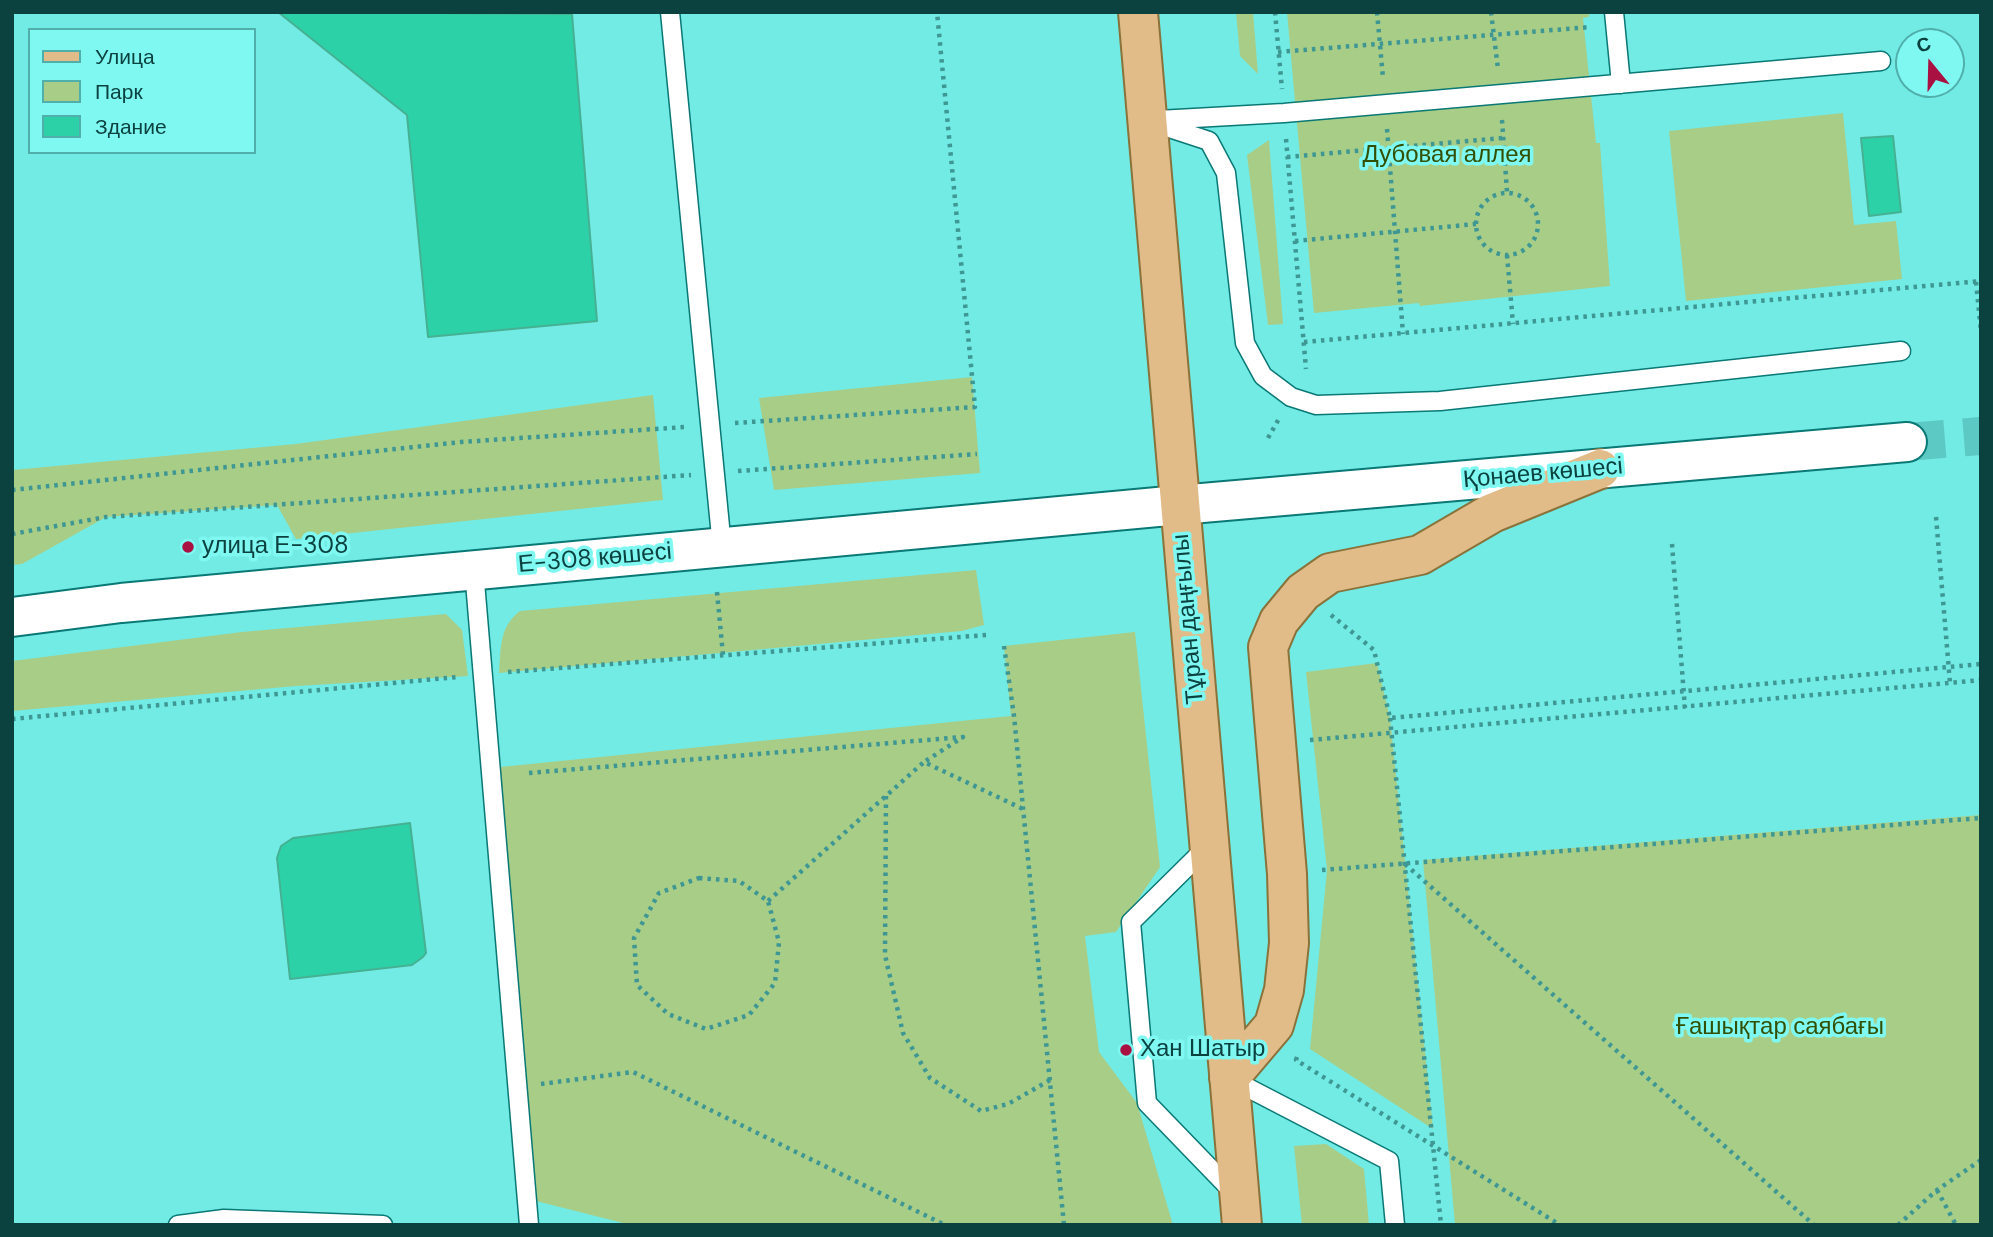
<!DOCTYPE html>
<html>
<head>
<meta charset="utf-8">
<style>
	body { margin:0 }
	#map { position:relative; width:1993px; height:1237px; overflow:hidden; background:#72ebe5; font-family:"DM Sans",sans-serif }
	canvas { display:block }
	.frame { position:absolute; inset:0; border:14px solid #0b4240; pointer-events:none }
	.legend { position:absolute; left:28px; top:28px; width:228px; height:126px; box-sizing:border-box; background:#80f8f2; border:2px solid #51afab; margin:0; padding:9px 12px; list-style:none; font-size:21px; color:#0b4240 }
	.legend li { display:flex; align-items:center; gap:14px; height:35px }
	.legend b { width:35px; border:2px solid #51afab }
	.north { position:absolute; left:1895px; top:28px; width:70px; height:70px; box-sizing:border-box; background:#80f8f2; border:2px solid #51afab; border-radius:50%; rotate:341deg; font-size:19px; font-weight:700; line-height:28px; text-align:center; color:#0b4240 }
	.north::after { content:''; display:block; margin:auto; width:24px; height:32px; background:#a81142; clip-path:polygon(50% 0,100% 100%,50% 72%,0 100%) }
</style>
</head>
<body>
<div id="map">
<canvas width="1993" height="1237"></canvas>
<div class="frame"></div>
<ul class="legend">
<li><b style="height:9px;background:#e1bb88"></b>Улица</li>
<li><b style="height:19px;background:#a8cd87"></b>Парк</li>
<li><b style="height:19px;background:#2cd1a8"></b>Здание</li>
</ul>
<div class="north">С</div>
</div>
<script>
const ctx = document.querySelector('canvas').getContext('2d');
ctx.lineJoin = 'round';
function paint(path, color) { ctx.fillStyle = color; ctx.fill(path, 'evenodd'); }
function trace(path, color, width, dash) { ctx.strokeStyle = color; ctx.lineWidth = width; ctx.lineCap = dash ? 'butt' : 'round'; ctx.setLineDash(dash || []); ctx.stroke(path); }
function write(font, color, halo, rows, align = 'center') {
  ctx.font = font + ' "DM Sans",sans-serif'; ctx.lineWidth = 7; ctx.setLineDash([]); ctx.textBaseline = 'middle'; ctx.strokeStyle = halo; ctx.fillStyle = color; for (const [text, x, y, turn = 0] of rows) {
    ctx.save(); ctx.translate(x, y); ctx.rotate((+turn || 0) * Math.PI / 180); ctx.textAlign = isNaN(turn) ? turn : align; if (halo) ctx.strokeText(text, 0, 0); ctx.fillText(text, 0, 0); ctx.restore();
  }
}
paint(new Path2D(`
	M1236 12H1253L1258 74 1240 56Z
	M1287 12H1589V17L1583 18 1596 143H1600L1610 286 1420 306 1419 303 1314 313Z
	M1843 113 1854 225 1896 221 1902 279 1686 301 1669 131Z
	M1269 140 1283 324 1268 325 1247 155Z
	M972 377 980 473 774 490 759 398Z
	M653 395 663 500 296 539 277 505 106 517 22 564 12 565V470L296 444Z
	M976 570 984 625 962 631 499 673C501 648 499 627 520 611Z
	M446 614 462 630 468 676 296 686 12 711V661L242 632Z
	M1135 632 1160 867 1116 932 1085 936 1099 1052 1137 1103 1173 1225H631L528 1199 490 768 1011 716 1004 646Z
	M1377 663 1390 718 1433 1129 1310 1049 1327 870 1306 672Z
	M1981 815V1225H1455L1423 860Z
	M1326 1144 1364 1169 1369 1225H1302L1294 1146Z`), '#a8cd87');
const building = new Path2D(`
	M278 12 572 14 597 321 428 337 407 115Z
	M1893 136 1901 212 1869 216 1861 138Z
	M410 823 426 953 423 957 412 965 290 979 277 858 281 846 293 838Z`);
paint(building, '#2cd1a8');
trace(building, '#46b192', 2);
trace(new Path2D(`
	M1907 442 1981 436`), '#5dc9c4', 38, [38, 19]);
const service = new Path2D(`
	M670 12 722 547
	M1614 12 1621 84
	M1158 120 1284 113 1881 61
	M1148 121 1209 141 1226 173 1245 343 1263 376 1291 397 1316 405 1440 401 1901 351
	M474 570 529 1225
	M1207 847 1131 922 1147 1103 1236 1195
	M1229 1078 1389 1161 1395 1225
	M178 1225 224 1219 383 1225`);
const tertiary = new Path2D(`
	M12 617 121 603 1179 505`);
const secondary = new Path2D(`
	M1179 505 1907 442`);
const primary = new Path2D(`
	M1138 12 1242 1225
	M1229 1078 1274 1025 1284 990 1289 943 1287 874 1268 647 1279 621 1303 592 1330 573 1420 555 1492 513 1600 469`);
trace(service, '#0a7875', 21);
trace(tertiary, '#0a7875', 42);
trace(secondary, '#0a7875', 42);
trace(primary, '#89733b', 42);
trace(new Path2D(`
	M1275 12 1282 89
	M1377 12 1383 78
	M1491 12 1498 69
	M1278 52 1591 27
	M1502 120 1507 192
	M1387 129 1403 334
	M1286 139 1306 369
	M1287 157 1503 138
	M1476 224a31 31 0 1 1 62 0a31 31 0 1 1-62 0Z
	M1295 241 1476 224
	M1507 255 1513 324
	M1976 282 1981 331
	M1304 342 1981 281
	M735 423 975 407 937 12
	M1268 438 1280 417
	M738 471 977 454
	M12 490 461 442 685 427
	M1936 517 1950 683
	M12 534 106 517 691 475
	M1672 544 1685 708
	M717 592 723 655
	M1331 615 1374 650 1390 718 1981 664
	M1004 646 1014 716 1064 1225
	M508 672 986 635
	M1390 718 1441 1225
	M12 719 457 677
	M1310 740 1981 680
	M529 773 963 737 924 762
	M886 796 885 955 903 1033 930 1078 981 1111 1008 1104 1050 1080
	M1405 864 1814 1225
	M1322 870 1981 818
	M699 878 739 881 768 901 779 942 775 983 749 1015 706 1029 668 1014 637 985 634 938 659 893Z
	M768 901 924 762 1023 809
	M1297 1057 1296 1060 1560 1225
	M541 1084 633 1072 945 1225
	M1937 1190 1956 1225
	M1898 1225 1937 1190 1981 1160`), '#3f9793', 4.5, [3.5, 5]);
trace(service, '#fff', 18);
trace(tertiary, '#fff', 38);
trace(secondary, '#fff', 38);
trace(primary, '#e1bb88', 38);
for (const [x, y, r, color] of [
	[188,547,7,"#a81142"],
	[1126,1050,7,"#a81142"]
]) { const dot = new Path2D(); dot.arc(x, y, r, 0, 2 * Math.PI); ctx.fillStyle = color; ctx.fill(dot); trace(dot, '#80f8f2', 2.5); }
write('24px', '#315004', '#80f8f2', [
	["Дубовая аллея",1447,156],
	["Ғашықтар саябағы",1780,1028]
]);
write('24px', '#0b4240', '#80f8f2', [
	["Қонаев көшесі",1543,474,-5],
	["Е-308 көшесі",595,559,-5],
	["Тұран даңғылы",1189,619,-95]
]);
write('24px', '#0b4240', '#80f8f2', [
	["улица Е-308",202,547],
	["Хан Шатыр",1140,1050]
], 'left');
</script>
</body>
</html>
